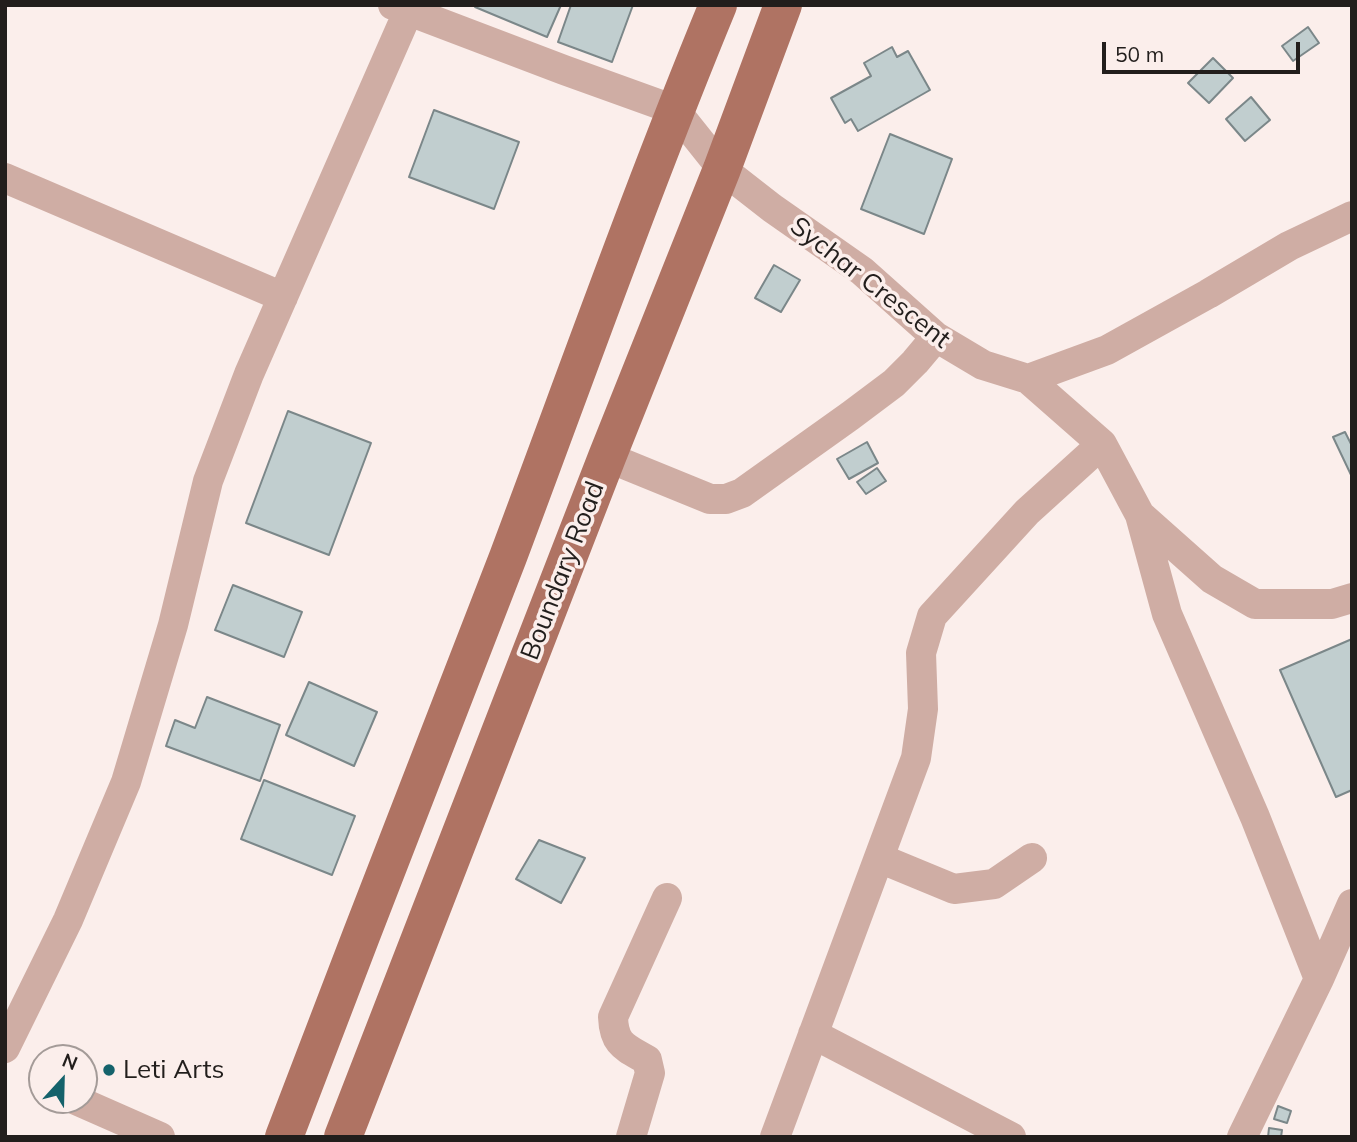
<!DOCTYPE html>
<html>
<head>
<meta charset="utf-8">
<style>
	body { margin:0 }
	#map { position:relative; width:1357px; height:1142px; overflow:hidden; background:#fbeeeb; font-family:Mulish,sans-serif }
	canvas { display:block }
	.frame { position:absolute; inset:0; border:7px solid #221e1c; pointer-events:none }
	.north { position:absolute; left:28px; top:1044px; width:70px; height:70px; box-sizing:border-box; background:#fbeeeb; border:2px solid #a49b98; border-radius:50%; rotate:22deg; font-size:19px; font-weight:700; line-height:28px; text-align:center; color:#221e1c }
	.north::after { content:''; display:block; margin:auto; width:24px; height:32px; background:#14626b; clip-path:polygon(50% 0,100% 100%,50% 72%,0 100%) }
	.scale { position:absolute; left:1102px; top:42px; width:198px; height:32px; box-sizing:border-box; border:4px solid #221e1c; border-top:0; padding-left:9px; font-size:21px; line-height:24px; white-space:nowrap; color:#221e1c; -webkit-text-stroke:5px #fbeeeb; paint-order:stroke }
</style>
</head>
<body>
<div id="map">
<canvas width="1357" height="1142"></canvas>
<div class="frame"></div>
<div class="north">N</div>
<div class="scale">50 m</div>
</div>
<script>
const ctx = document.querySelector('canvas').getContext('2d');
ctx.lineJoin = 'round';
function paint(path, color) { ctx.fillStyle = color; ctx.fill(path, 'evenodd'); }
function trace(path, color, width, dash) { ctx.strokeStyle = color; ctx.lineWidth = width; ctx.lineCap = dash ? 'butt' : 'round'; ctx.setLineDash(dash || []); ctx.stroke(path); }
function write(font, color, halo, rows, align = 'center') {
  ctx.font = font + ' Mulish,sans-serif'; ctx.lineWidth = 7; ctx.setLineDash([]); ctx.textBaseline = 'middle'; ctx.strokeStyle = halo; ctx.fillStyle = color; for (const [text, x, y, turn = 0] of rows) {
    ctx.save(); ctx.translate(x, y); ctx.rotate((+turn || 0) * Math.PI / 180); ctx.textAlign = isNaN(turn) ? turn : align; if (halo) ctx.strokeText(text, 0, 0); ctx.fillText(text, 0, 0); ctx.restore();
  }
}
const building = new Path2D(`
	M476 5H561L547 37 475 7Z
	M571 5H633L612 62 558 42Z
	M1308 27 1319 43 1293 61 1282 46Z
	M892 47 897 57 908 51 930 90 858 131 851 119 845 123 831 98 871 76 864 63Z
	M1213 58 1233 78 1209 103 1188 83Z
	M1251 97 1270 120 1245 141 1226 119Z
	M434 110 519 142 494 209 409 177Z
	M890 134 952 159 924 234 861 209Z
	M774 265 800 280 781 312 755 298Z
	M288 411 371 443 329 555 246 523Z
	M1345 432 1352 446V477L1333 437Z
	M867 442 878 463 849 479 837 459Z
	M877 468 886 481 866 494 857 482Z
	M233 585 302 612 284 657 215 630Z
	M1352 639V790L1336 797 1280 670Z
	M309 682 377 712 354 766 286 735Z
	M207 697 280 725 260 781 166 746 175 720 195 728Z
	M264 780 355 816 332 875 241 839Z
	M539 840 585 858 561 903 516 879Z
	M1278 1106 1291 1111 1287 1123 1274 1119Z
	M1269 1128 1282 1130 1281 1137H1268Z`);
paint(building, '#c1cecf');
trace(building, '#7b8789', 2);
trace(new Path2D(`
	M393 5 564 70 675 110 722 169 772 208 862 271 936 337 983 365 1028 379 1102 444 1140 515 1167 614 1255 817 1319 979
	M5 178 283 297
	M1028 379 1107 350 1208 294 1289 246 1352 216
	M607 457 710 499H726L742 493 850 416 894 383 915 362 936 337
	M1140 515 1212 579 1255 604H1332L1352 598
	M879 858 954 889 994 884 1032 858
	M813 1034 1011 1137
	M5 1048 68 920 126 782 173 625 208 481 249 374 411 5
	M76 1100 160 1137
	M631 1137 650 1073 647 1060C625 1047 614 1045 613 1017L667 898
	M775 1137 916 758 923 709 921 653 932 616 1027 512 1102 444
	M1242 1137 1319 979 1352 904`), '#cfada4', 30);
trace(new Path2D(`
	M284 1137C357 943 434 751 508 557 577 373 643 187 718 5
	M343 1137 607 457 722 169 783 5`), '#af7363', 38);
for (const [x, y, r, color] of [
	[109,1070,7,"#14626b"]
]) { const dot = new Path2D(); dot.arc(x, y, r, 0, 2 * Math.PI); ctx.fillStyle = color; ctx.fill(dot); trace(dot, '#fbeeeb', 2.5); }
write('26px', '#221e1c', '#fbeeeb', [
	["Sychar Crescent",870,283,38],
	["Boundary Road",563,571,-69]
]);
write('26px', '#221e1c', '#fbeeeb', [
	["Leti Arts",123,1070]
], 'left');
</script>
</body>
</html>
